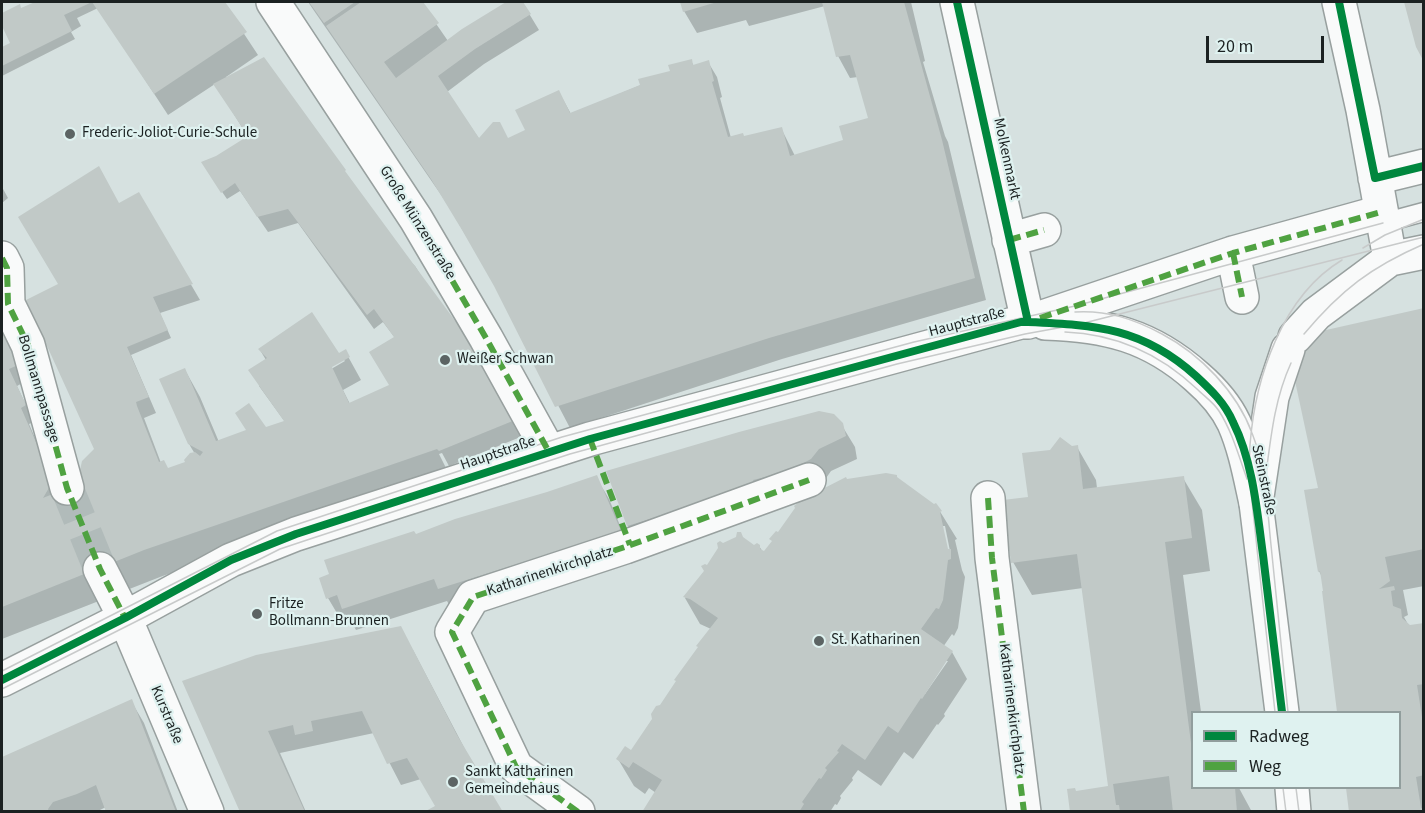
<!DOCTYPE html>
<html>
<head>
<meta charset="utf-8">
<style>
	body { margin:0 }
	#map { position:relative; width:1425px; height:813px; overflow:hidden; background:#d6e1e0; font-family:"Source Sans 3",sans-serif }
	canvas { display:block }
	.frame { position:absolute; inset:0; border:3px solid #1b2121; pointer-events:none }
	.legend { position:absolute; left:1191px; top:711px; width:210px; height:78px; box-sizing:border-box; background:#dff2f0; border:2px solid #919e9d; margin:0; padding:8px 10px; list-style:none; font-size:18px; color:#1b2121 }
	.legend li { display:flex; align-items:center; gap:12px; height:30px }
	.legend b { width:30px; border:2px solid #919e9d }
	.scale { position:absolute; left:1206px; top:36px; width:118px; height:27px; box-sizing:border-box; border:3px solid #1b2121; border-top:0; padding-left:8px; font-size:18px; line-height:21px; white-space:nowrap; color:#1b2121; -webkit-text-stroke:4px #dff2f0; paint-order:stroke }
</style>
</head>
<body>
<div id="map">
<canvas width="1425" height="813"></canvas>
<div class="frame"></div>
<ul class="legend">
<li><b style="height:8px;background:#00873e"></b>Radweg</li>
<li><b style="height:8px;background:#4fa241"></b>Weg</li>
</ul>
<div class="scale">20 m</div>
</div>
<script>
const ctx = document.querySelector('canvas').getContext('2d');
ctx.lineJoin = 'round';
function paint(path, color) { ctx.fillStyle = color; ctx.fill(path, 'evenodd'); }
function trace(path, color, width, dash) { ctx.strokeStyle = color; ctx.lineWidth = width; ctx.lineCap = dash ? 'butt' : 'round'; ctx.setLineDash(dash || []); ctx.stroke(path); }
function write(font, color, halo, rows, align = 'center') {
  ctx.font = font + ' "Source Sans 3",sans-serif'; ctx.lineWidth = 4.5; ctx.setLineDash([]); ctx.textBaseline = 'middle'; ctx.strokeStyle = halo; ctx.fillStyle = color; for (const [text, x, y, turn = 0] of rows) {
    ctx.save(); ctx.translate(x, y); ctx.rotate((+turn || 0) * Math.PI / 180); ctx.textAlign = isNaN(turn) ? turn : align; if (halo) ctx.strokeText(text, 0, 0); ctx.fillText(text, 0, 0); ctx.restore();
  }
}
paint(new Path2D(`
	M38 2H223L258 55 226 77 227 79 415 266 523 436 449 466 442 453 439 454 448 472 160 577 2 639V325L28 380 17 386 34 422 29 424 59 493 84 483 96 449 60 284 119 205 138 194 200 300 160 313 171 338 131 355 156 413 144 418 161 463 168 470 186 463 195 454 189 444 185 370 200 397 219 442 285 422 259 386 266 360 260 350 339 354 345 351 361 380 343 390 350 404 391 385 395 338 383 322 374 329 298 223 268 232 240 191 227 199 207 170 217 157 248 137 215 84 168 115 98 8 77 18 81 26 71 32 75 39 2 76V50L12 44 2 23V15L19 6 21 10ZM343 359 345 361 326 372 324 369Z
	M308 2H421L448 41 509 2H522L539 30 484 64 447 92 480 140H508L527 131 559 92 571 114 672 72 691 61 694 66 708 62 717 77 722 97 720 98 731 138 743 137 781 128 795 156 845 141 870 119 858 77 850 78 838 56 825 6 749 26 746 20 697 33 684 11 681 2H911L925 61 923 62 945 136 948 142 986 300 782 359 570 428 495 285 446 202Z
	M2 187 8 198 2 203Z
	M1424 310V586L1403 590 1408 615 1404 617 1409 626 1424 625V812H1350L1347 788H1400V712H1338L1322 577 1319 571 1320 489Z
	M841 424 855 447 857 459 831 471 824 481 637 541 628 526 608 472Z
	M1077 447 1096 480 1097 488 1183 478 1202 510 1210 571 1183 575 1201 712H1192V788H1239L1252 812H1072L1076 793 1110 788 1083 588 1032 595 1013 562 1030 498 1071 448Z
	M596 477 609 499 632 554 452 610 447 601 356 630 349 617 341 620 328 598Z
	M936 505 957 539 955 540 962 570 965 577 958 628 954 636 952 634 943 647 952 652 967 679 944 714 945 716 938 725 937 724 913 759 904 752 881 786 858 770 852 778 853 780 840 796 841 798 837 805 835 804 830 812H644L656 793 649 788 645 794 634 786 618 759 631 752 711 629 700 624 685 598 723 545 743 539 754 547 759 546 763 552ZM942 526H945L951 556H948ZM944 661H948L925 694 923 692Z
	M413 650 467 753 437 807 421 779 401 785 374 733 280 753 306 812H242L184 682Z
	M131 701 144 723 178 812H108L106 807 96 812H2V759Z`), '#0003');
paint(new Path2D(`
	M35 2H92L64 15 72 31 2 66V47L10 43 2 26V13L20 4 21 8Z
	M92 2H225L247 32 154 94Z
	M309 2H355L324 23Z
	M361 2H423L439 23 384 62 396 78 462 29 506 2H523L531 14 475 49 438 76 479 138 493 122H500L508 138 525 130 515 110 559 90 570 113 640 85 638 79 670 71 668 65 692 59 693 65 709 60 714 81 712 82 728 137 743 133 744 136 782 127 790 156 843 140 839 126 868 118 850 55 836 57 822 2H904L942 140 975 278 769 338 555 407 494 286 462 230 431 179 326 26Z
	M680 2H717L683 12Z
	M1404 2H1424V62L1416 47Z
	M264 57 346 170 345 171 467 337 515 420 439 451 437 449 347 480 144 550 2 607V323L20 364 9 369 26 405 21 408 53 481 43 498 82 482 80 470 82 461 94 449 26 300 58 284 18 217 99 166 119 203 139 192 193 284 153 297 168 330 127 347 149 397 136 402 137 406 159 462 164 460 168 468 185 462 184 460 190 453 195 452 200 456 203 452 188 444 159 379 185 368 216 441 246 430 235 413 249 403 266 427 284 421 248 370 267 358 258 349 312 312 339 353 346 349 350 357 332 367 349 403 389 385 369 352 394 337 374 309 367 315 288 209 257 217 235 183 221 193 201 162 216 156 248 136 213 84Z
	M1424 308V549L1385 557 1390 581 1379 589 1394 586 1395 590 1391 591 1393 606 1401 609 1402 618 1410 625 1424 623V684L1417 685 1424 730V775L1416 777 1421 808 1424 809V812H1349L1346 788H1400V712H1337L1322 591H1323L1320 571 1318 572 1304 490 1318 488 1286 339Z
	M819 411 834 414 843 423 846 436 819 449 811 459 786 472 753 480 756 490 683 509 627 526 606 471 739 432Z
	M1060 437 1072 446 1078 445 1083 489 1184 476 1192 538 1165 542 1192 751V788H1235L1237 812H1173L1169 776 1113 784 1116 805H1119L1120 812H1070L1067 789 1075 788 1076 791 1108 786 1077 554 1011 563 1003 500 1028 497 1022 453 1050 450Z
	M886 473 897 475V477L934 504 936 503 942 511 940 512 948 549H951V559L948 560 943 600 939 609 936 608 921 629 953 651 922 699 921 698 898 733 888 726 865 760 842 744 837 751 839 752 825 768 827 770 821 779 819 778 802 802 804 804 799 812H642L662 780 633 762 629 768 616 759 625 746 631 750 652 719 651 714 656 706 660 705 676 681 674 680 698 647 696 646 718 618 690 599 683 597 704 571 701 566 705 564 707 565 718 548 717 543 720 541 723 543 736 537 737 532H741L743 537 754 545 757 543 760 545V549L764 551 772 541 769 539 776 531 778 532 795 508 794 506 803 499 846 477 847 479Z
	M597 475 621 531 438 589 434 579 342 609 337 595 326 599 319 578 329 574 324 560 414 531 416 534 455 519 547 492Z
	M401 626 457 735 503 812H424L435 806 407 758 387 764 362 711 311 721 313 731 295 735 293 725 268 731 305 812H240L182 681 256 655Z
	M132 699 176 812H106L96 785 77 794 53 802 48 809 49 812H2V757Z`), '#c1c9c7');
trace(new Path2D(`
	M67 488 100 569`), '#b1bbba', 33, [33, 16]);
const lane = new Path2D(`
	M1383 223 1424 212`);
const street = new Path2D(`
	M273 2 416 219 486 338 549 452
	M957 2 1028 322
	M1009 240 1044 230
	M1233 253 1242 297
	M2 258 7 268 8 304 28 345 67 488
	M1045 323C1106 325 1150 335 1197 377 1212 390 1225 404 1234 423 1245 448 1250 476 1256 503
	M988 498 992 558 1024 812
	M100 569 125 618 207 812
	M2 680 125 618 231 560 296 534 590 439 1021 322H1028L1233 253 1381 212
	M578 812 516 767 452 632 473 597 625 547 809 480`);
const secondary = new Path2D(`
	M1339 2 1363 110 1390 259
	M1375 178 1424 166
	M1295 337 1316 314 1390 259 1424 252
	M1282 712 1256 503 1272 397 1288 349
	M1292 788 1294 812`);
trace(lane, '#98a09f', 21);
trace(street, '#98a09f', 36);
trace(secondary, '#98a09f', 36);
trace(lane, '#f9fafa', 18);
trace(street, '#f9fafa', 33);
trace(secondary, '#f9fafa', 33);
trace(new Path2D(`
	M1363 248 1385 235 1424 219
	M1075 312C1107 310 1134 319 1162 334 1200 354 1237 392 1252 433 1266 468 1267 507 1271 545 1277 601 1282 657 1288 712
	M1065 332C1116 334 1160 354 1197 389 1204 396 1214 403 1219 411 1232 431 1239 457 1247 479
	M1304 334C1341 290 1371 267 1424 244
	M1266 474C1271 435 1275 398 1291 363
	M2 671 277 531 562 437 914 342 1075 306 1383 223
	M2 689 280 549 310 539 570 454 897 364 1025 334 1080 324 1424 237
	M1275 712C1269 658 1263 604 1257 549 1254 515 1248 480 1250 445 1255 378 1282 296 1342 260
	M1283 788 1286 812
	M1296 788 1299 812`), '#c8caca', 1.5);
trace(new Path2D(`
	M416 219 486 338 549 452
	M1009 240 1044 230
	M1233 253 1242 297
	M2 258 7 268 8 304 28 345 67 488 100 569 125 618
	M1040 318 1233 253 1381 212
	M590 439 630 545
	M988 498 992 558 1024 812
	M578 812 516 767 452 632 473 597 625 547 809 480`), '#4fa241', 6, [12, 6]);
trace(new Path2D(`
	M957 2 1028 322
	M1339 2 1375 178 1424 166
	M2 680 125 618 231 560 296 534 590 439 1021 322H1028C1097 325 1143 328 1196 376 1211 390 1225 403 1233 422 1253 462 1257 511 1263 555 1269 607 1276 660 1282 712`), '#00873e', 8);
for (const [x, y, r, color] of [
	[70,134,6,"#5c6464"],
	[445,360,6,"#5c6464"],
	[257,614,6,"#5c6464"],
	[819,641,6,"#5c6464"],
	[453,782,6,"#5c6464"]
]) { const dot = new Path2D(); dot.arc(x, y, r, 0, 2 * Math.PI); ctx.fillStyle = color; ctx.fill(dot); trace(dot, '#dff2f0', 2); }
write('15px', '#1b2121', '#dff2f0', [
	["Frederic-Joliot-Curie-Schule",82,134],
	["Weißer Schwan",457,360],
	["Fritze",269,605],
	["Bollmann-Brunnen",269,622],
	["St. Katharinen",831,641],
	["Sankt Katharinen",465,773],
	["Gemeindehaus",465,790]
], 'left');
write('15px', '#1b2121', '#dff2f0', [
	["Molkenmarkt",1006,159,78],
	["Große Münzenstraße",417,223,58],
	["Hauptstraße",967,323,-15],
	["Bollmannpassage",38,389,73],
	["Hauptstraße",498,454,-19],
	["Steinstraße",1263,480,78],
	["Katharinenkirchplatz",550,572,-18],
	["Katharinenkirchplatz",1011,709,83],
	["Kurstraße",166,715,67]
]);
</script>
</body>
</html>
